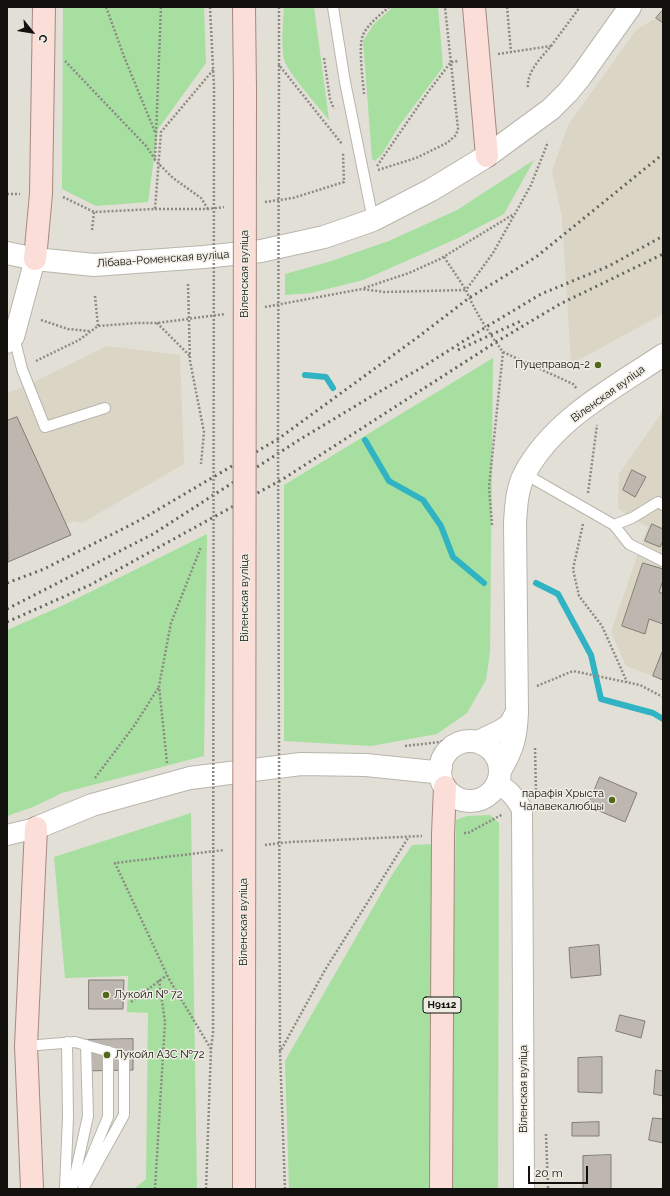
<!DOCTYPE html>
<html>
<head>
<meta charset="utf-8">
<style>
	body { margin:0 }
	#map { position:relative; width:670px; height:1196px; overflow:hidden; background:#e2dfd6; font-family:Raleway,sans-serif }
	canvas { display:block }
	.frame { position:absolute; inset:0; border:8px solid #12110e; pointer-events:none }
	.north { position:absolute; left:12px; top:12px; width:40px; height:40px; -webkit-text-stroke:3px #efece3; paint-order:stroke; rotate:120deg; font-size:11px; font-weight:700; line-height:16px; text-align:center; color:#12110e }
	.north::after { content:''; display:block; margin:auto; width:14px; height:18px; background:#12110e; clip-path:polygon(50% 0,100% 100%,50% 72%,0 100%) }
	.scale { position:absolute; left:528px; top:1166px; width:60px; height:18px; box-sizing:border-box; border:2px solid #12110e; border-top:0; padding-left:5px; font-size:12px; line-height:14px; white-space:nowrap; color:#12110e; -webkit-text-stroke:3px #efece3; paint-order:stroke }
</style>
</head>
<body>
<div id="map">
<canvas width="670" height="1196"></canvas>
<div class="frame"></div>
<div class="north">С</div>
<div class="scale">20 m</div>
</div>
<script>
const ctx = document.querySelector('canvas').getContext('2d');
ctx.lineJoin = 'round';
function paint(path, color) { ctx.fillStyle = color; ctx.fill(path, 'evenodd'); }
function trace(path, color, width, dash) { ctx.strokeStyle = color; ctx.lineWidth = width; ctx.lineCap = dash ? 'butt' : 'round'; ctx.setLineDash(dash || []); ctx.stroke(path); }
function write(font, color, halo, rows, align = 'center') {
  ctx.font = font + ' Raleway,sans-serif'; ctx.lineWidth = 3; ctx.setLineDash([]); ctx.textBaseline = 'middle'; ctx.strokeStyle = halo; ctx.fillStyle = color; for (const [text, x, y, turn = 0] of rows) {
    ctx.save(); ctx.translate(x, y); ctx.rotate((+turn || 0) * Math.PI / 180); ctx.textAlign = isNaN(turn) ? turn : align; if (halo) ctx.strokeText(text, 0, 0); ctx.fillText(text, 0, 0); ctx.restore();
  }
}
paint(new Path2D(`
	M663 9V314L571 364 562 217 552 171 568 125 637 29 656 18Z
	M107 346 180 355 184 464 82 523 74 521 66 524 71 535 7 562V393L28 385Z
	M663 411V680L626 666 611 632 642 542 648 527 632 518 618 508 619 474Z`), '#dbd5c5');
paint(new Path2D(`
	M63 7H204L206 63 158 129 148 202 96 206 62 189Z
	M284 7H314L329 120C320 109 287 71 284 60 281 43 283 24 284 7Z
	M393 7H438L443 67 399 126 382 154 375 161 372 159 363 41 374 24Z
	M534 160 504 214 456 239 363 280 311 293 285 295V274L328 262 389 241 457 210Z
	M493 358 490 652 486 680 467 713 437 734 371 746 284 741V485Z
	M207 534 204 756 62 793 33 807 7 816V630L64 605Z
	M191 813 197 1189H134L146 1179 148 1013 127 1012 128 976 65 978 54 857Z
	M490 815 499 823 498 1189H450L449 1146 456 820 467 816Z
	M433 844 430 1189H289L285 1061 390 878 412 845Z`), '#a6df9f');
trace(new Path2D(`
	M305 375 326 377 333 388
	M365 440 389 481 423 500 441 526 453 557 484 583
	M536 583 558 594 591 655 601 699 653 713 663 719`), '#30b3c3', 6);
const building = new Path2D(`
	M663 10V23L656 18Z
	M17 417 71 535 8 562 7 421Z
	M632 470 646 477 635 497 623 490Z
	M652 524 663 529V541L660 547 645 541Z
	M643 563 663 569V580L659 592 663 594V624L649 619 645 634 622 626Z
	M663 650V680L653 676Z
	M600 777 637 793 625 822 588 806Z
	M599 945 601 975 571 978 569 948Z
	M89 980H124L123 1009H89Z
	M620 1015 645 1021 641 1038 616 1031Z
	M133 1039V1070L82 1071 81 1040Z
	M602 1057V1093L578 1092V1058Z
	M656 1070 663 1071V1096L654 1094Z
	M653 1118 663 1119V1143L649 1140Z
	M599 1122V1136H572V1123Z
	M611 1155V1189H583V1156Z`);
paint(building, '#bdb7b0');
trace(building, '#827c75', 1);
const lane = new Path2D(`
	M333 7 345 82 373 220
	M14 337 22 369 45 427 105 408
	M525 474 614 525 632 518 658 502 663 505
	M614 525 629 544 663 561
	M26 1046 75 1042 124 1056V1115L83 1189
	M81 1182 108 1117V1051
	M65 1189 68 1117 67 1042
	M72 1189 88 1116 86 1045`);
const street = new Path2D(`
	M7 343 14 337 35 259
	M498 784C510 791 514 796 522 809L524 1189
	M7 835 36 828`);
const secondary = new Path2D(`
	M7 253 35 259 94 265 204 257 261 251 324 237 373 220 431 190 487 156 551 109 568 92 581 76 630 7
	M440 771a30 30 0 1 1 60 0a30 30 0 1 1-60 0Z
	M478 742 501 731 510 725 517 712
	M501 769C513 748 516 737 517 712L515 523C516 506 517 488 525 473 554 419 614 388 663 355
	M36 828 92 805 190 778 301 764 366 765 434 772 441 767`);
const primary = new Path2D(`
	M244 7 245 90
	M474 7 487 156
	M35 259 41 194 44 7
	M244 1046V1189
	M32 1189 26 1046 36 828
	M441 1189 443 834 445 787`);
trace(lane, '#b8b5ac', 12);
trace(street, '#b8b5ac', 22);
trace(secondary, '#b8b5ac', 24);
trace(primary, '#a6887f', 24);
trace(new Path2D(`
	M106 7 125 59 155 132
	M161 7 155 160 173 178 201 198 208 209
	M210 7 214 87
	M279 7V65L342 144
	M507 7 511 52 551 46C541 58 526 72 528 89
	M551 46 580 7
	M498 54 511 52
	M324 58 330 99 334 109
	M65 61 146 146 155 159
	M364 94C363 81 358 46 363 35 368 24 380 15 389 7
	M377 166 428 92 451 62 458 61
	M378 170 416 158 447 143 456 135 458 129 445 7
	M7 194H20
	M63 197 94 212 155 209 161 132 214 69
	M265 202 293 198 344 182 343 153
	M155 209H208L224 207
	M92 230 94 212
	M444 257 466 290
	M188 284 190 361 204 432 201 464
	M364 288 409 273 440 259 514 214
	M95 296 98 326
	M265 307 362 289 384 292 466 290
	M41 320 68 329 89 331
	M157 323 190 356
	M503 352 573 384 577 389
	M36 361 79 340 98 326 136 323H157L225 314
	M588 493 597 425
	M583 524 573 569 579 596 602 626 627 682
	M492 525 489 487 503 352C489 333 475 312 466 290L493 253 531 185 548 142
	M537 686 573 671 640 685 663 697
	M405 746 440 742 458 737
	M535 748 536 793
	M167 763 159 686 171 623 201 547
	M95 778 134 726 159 687
	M464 833H468L503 814
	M265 845 290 842 422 836
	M131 1002 167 975
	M211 1049 169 979 115 863 224 850
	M546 1134 548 1189
	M155 1189 165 1022 159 980
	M206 1189 211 1049 213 1033
	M285 1189 280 1052 325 970 408 838`), '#8c8a84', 2.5, [2, 2]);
trace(lane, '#fff', 10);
trace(street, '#fff', 20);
trace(secondary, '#fff', 22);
trace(primary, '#faded7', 22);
trace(new Path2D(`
	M458 350 523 320
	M7 583 44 569 142 519 278 439 418 337 469 298 536 257 663 154
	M7 609 153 534 299 440 377 393 421 368 486 327 541 294 609 266 663 236
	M7 622 90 585 283 479 496 342 560 304 663 254`), '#676560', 3, [2, 4]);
const primaryBridge = new Path2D(`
	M244 1046 245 90`);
trace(primaryBridge, '#a6887f', 24, []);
trace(new Path2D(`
	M279 65 278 439 280 1052
	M213 1033 214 87`), '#8c8a84', 2.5, [2, 2]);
trace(primaryBridge, '#faded7', 22);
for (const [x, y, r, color] of [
	[598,365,4,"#4f6819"],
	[612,800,4,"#4f6819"],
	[106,995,4,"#4f6819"],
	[107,1055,4,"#4f6819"]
]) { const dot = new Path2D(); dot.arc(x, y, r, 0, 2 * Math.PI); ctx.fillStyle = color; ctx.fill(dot); trace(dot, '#efece3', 1.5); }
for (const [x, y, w] of [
	[442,1005,38]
]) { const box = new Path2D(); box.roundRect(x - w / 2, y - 8, w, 16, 3); ctx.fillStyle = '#efece3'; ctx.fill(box); trace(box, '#12110e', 1); }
write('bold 10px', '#12110e', null, [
	["Н9112",442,1005]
]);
write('11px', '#12110e', '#efece3', [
	["Лібава-Роменская вуліца",163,259,-4],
	["Віленская вуліца",245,274,-90],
	["Віленская вуліца",608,394,-36],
	["Віленская вуліца",245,598,-90],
	["Віленская вуліца",244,922,-90],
	["Віленская вуліца",524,1089,-90]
]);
write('11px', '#12110e', '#efece3', [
	["Пуцеправод-2",590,365],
	["парафія Хрыста",604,794],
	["Чалавекалюбцы",604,807],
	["Лукойл № 72",114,995,"left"],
	["Лукойл АЗС №72",115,1055,"left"]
], 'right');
</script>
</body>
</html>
